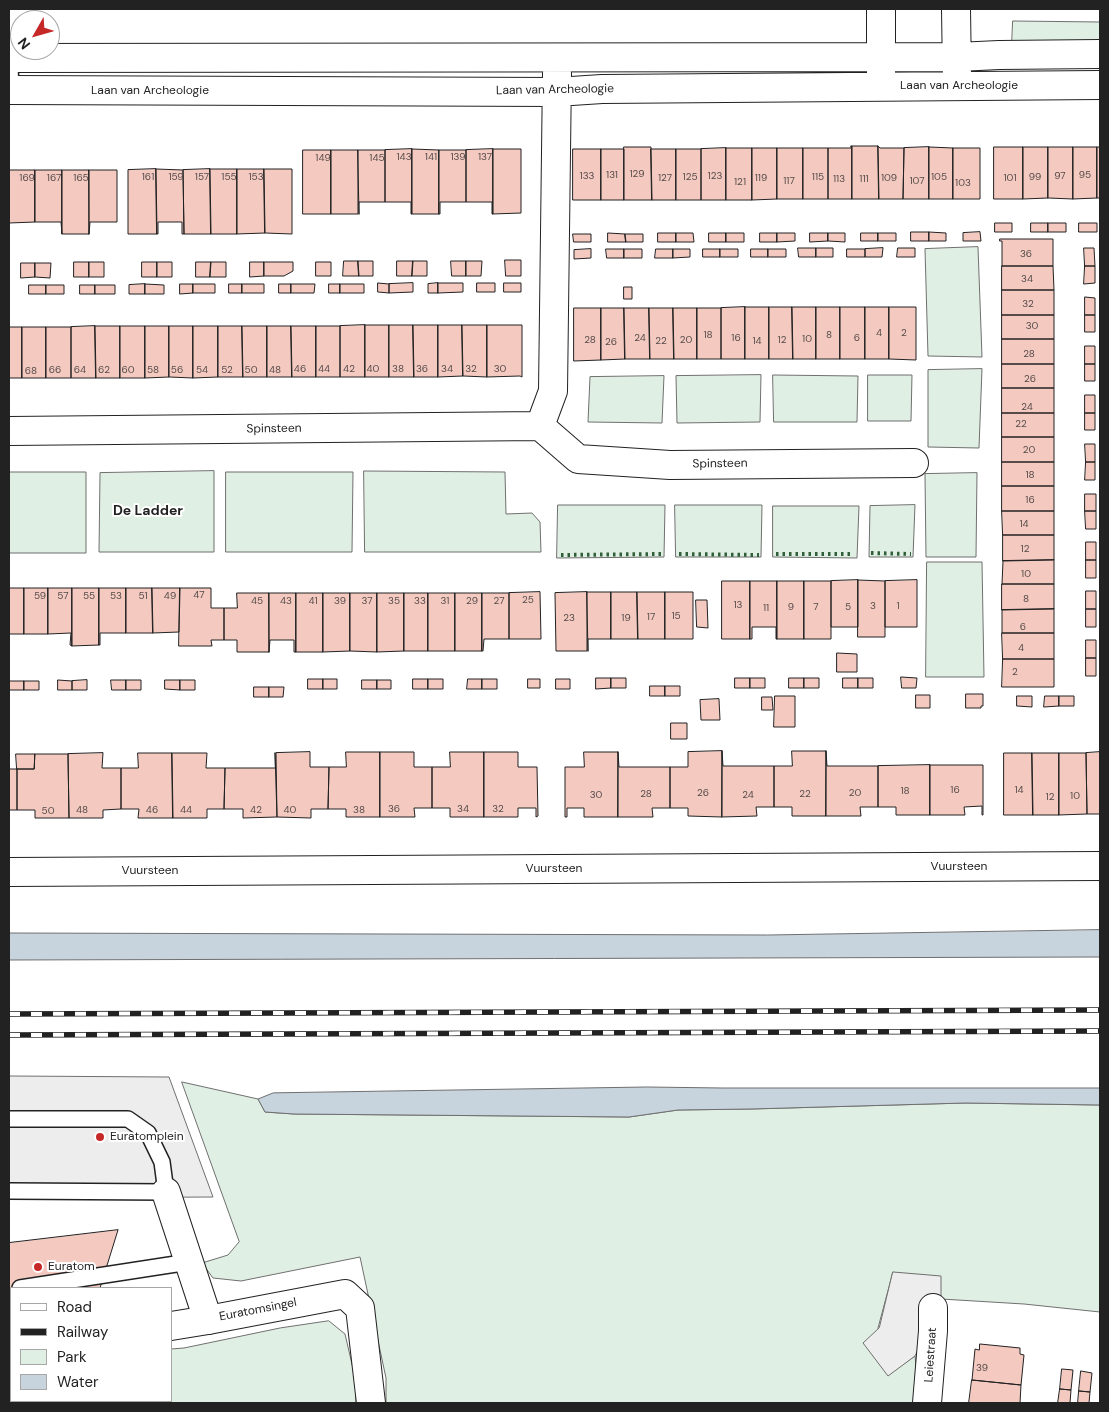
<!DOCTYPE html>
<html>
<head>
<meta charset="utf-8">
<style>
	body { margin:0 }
	#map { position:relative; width:1109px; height:1412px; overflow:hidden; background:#fff; font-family:"DM Sans",sans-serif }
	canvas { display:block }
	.frame { position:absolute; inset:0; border:10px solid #222; pointer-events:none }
	.legend { position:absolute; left:10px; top:1287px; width:162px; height:115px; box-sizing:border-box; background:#fff; border:1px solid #a7a7a7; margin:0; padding:6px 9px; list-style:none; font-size:15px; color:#222 }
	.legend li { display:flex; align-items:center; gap:10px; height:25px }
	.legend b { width:25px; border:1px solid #a7a7a7 }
	.north { position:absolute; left:10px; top:10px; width:50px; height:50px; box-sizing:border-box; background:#fff; border:1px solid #a7a7a7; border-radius:50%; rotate:232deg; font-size:14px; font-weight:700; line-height:20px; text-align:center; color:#222 }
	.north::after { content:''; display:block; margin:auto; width:18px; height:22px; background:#c62828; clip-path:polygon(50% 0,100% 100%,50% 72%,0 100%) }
</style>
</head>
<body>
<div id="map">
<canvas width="1109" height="1412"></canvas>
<div class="frame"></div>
<ul class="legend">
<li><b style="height:6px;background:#fff"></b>Road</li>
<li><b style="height:6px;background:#222"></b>Railway</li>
<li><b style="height:14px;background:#e0efe3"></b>Park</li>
<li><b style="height:14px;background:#c7d3dd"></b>Water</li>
</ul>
<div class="north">N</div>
</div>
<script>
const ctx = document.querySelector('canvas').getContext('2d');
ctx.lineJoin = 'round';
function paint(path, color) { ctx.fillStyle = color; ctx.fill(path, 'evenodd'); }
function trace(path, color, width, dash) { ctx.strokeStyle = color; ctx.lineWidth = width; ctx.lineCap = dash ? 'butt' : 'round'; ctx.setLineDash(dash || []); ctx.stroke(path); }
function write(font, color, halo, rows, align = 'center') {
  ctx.font = font + ' "DM Sans",sans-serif'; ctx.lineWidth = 4; ctx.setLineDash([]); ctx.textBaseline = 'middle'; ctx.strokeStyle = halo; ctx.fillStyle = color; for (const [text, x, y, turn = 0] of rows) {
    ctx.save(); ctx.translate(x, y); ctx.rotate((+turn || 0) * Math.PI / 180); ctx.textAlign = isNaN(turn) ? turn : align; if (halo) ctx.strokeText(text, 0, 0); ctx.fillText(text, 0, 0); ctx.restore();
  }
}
const green = new Path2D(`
	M1013 21 1100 22V44H1012Z
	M978 247 982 357 928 356 925 249Z
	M982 369 979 448 928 447V370Z
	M761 375 760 422 677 423 676 376Z
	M773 375 858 376 857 422H774Z
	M868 375H912L911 421H868Z
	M664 376 662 423 588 422 590 377Z
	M214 471V552H99L100 473Z
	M364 471 505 472 506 514 532 513 540 522 541 552H365Z
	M9 472H86V553H9Z
	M226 472H353L352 552H226Z
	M977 473 976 557H926L925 474Z
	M558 505H665L664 557 557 558Z
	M675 505H762L761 557H676Z
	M915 505 913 557H869L870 506Z
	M773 506H859L857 558 773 557Z
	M927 562H982L984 677H926Z
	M182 1082 258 1099 265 1112 294 1114 629 1117 678 1110 751 1109 965 1103 1100 1105V1312L1024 1304 941 1299 893 1272 878 1328 888 1375 915 1356 918 1385 914 1403H386V1378L360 1257 241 1281 213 1278 202 1263 228 1255 239 1242Z
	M329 1321 345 1334 355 1377 356 1403H9V1370L11 1369V1401H171V1349L184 1348 280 1328Z`);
paint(green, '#e0efe3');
trace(green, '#6f6f6f', 1);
const parking = new Path2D(`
	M9 1076 169 1077 213 1197 9 1198Z
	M893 1272 941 1276V1299L915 1356 888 1376 863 1343 879 1328Z`);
paint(parking, '#ededed');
trace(parking, '#6f6f6f', 1);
const water = new Path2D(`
	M1100 930V957L9 960V933L767 935Z
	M647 1087 723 1088H1100V1105L965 1103 751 1109 678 1110 629 1117 294 1114 265 1112 258 1099 273 1093Z`);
paint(water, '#c7d3dd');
trace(water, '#6f6f6f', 1);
const building = new Path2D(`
	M851 146H852V199H828V148H851Z
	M852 146H878L879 199H852Z
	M878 146 880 148H904L903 199H879Z
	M624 147H651L652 200H624Z
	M929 147 953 148V199H929Z
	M929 147V199H903L904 148Z
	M994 147H1023V199H994Z
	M1023 147H1048V198L1023 199Z
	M1048 147H1073V199L1048 198Z
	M1073 147H1097V198L1073 199Z
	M1097 147H1100V198H1097Z
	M726 148H752V200H726Z
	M726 148V200H701V149Z
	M752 148H777V199L752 200Z
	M777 148H803V199H777Z
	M803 148H828V199H803Z
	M953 148H980V199H953Z
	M412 149 439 150V214H412Z
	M412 149V214H411V202H385V150Z
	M493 149H521V213L493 214Z
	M493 149V214H492V202H466V150Z
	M573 149H601V200H573Z
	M601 149H624V200H601Z
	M651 149H676V200H652Z
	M676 149H701V200H676Z
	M303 150H331V214H303Z
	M331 150H358V214H331Z
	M358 150H385V202H359V214Z
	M439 150H466V202H440V214H439Z
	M156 169 157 234H128V170Z
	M156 169 183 170 184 234H182V222H158V234H157Z
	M210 169H237V234H211Z
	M210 169 211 234H184L183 170Z
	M237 169H264L265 233 237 234Z
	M264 169H292V234L265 233Z
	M9 170H35V222L9 223V235Z
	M35 170H62V234L61 222H35Z
	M62 170H89V234H62Z
	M89 170H117V222H90L89 234Z
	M995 223H1012V232H995Z
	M1031 223H1048V232H1031Z
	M1048 223H1066V232H1048Z
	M1079 223H1097V232H1079Z
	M911 232H929V241H911Z
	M929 232 946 233V241H929Z
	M980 232 981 241H963V233Z
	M608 233 625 234 626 242H608Z
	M658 233H676V242H658Z
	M676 233H693L694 242H676Z
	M709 233H726V242H709Z
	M726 233H744V242H726Z
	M760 233H777V242H760Z
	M777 233H795V241L777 242Z
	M810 233H828V241L810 242Z
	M828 233H845V242L828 241Z
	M861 233H878V241H861Z
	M878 233H896V241H878Z
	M573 234H591V242H574Z
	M625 234H643V242H626Z
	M1000 239H1053V266H1002V241H1000Z
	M798 248H816V257H799Z
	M816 248H833V257H816Z
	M883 248 882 257H865V249Z
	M898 248H915V257H897Z
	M1084 248H1094L1095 266H1085Z
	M591 249V258L574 259V250Z
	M606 249H624V258H607Z
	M624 249H642V258H624Z
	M656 249H673V258H655Z
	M673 249H690V257L673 258Z
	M703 249H720V257H703Z
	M720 249H738V257H720Z
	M751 249H768V257H751Z
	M768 249H786V257H768Z
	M847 249H865V257H847Z
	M505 260H521V276H506Z
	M344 261H358L359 276H343Z
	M358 261H373V276H359Z
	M397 261H413L412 276H397Z
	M413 261H427V276H412Z
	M451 261H466V276H452Z
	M466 261H482L481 276H466Z
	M74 262H89V277H74Z
	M89 262H104V277H89Z
	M142 262H157V277H142Z
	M157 262H172V277H157Z
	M196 262H211L210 277H196Z
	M211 262H226V277H210Z
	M250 262H264V276L250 277Z
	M264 262H293V271L284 276H264Z
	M316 262H331V276H316Z
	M21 263H35V277L21 278Z
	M35 263H51L50 278 35 277Z
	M1002 266H1053L1054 290H1002Z
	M1085 266H1095V283L1084 284Z
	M378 283 389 284V293L378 292Z
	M413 283V292L389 293V284Z
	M438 283H463V292L438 293Z
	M438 283V293H428V284Z
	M477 283H495V292H477Z
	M504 283H521V292H504Z
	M145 284V294H129V285Z
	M145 284 164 285V294H145Z
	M180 284H193V293L180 294Z
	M193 284H215V293H193Z
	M229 284H242V293H229Z
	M242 284H264V293H242Z
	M279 284H291V293H279Z
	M291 284H315L314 293H291Z
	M329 284H340V293H329Z
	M340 284H364V293H340Z
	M29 285H46V294H29Z
	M46 285H64V294H46Z
	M80 285H95V294H80Z
	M95 285H115V294H95Z
	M624 287H632V299H624Z
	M1002 290H1054V315H1002Z
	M1085 297 1095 298V315H1085Z
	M745 307V359H721V308Z
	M745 307H769V359H745Z
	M769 307H792L793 359H769Z
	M792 307H816V359H793Z
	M816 307H840V359H816Z
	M840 307H865V359H840Z
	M865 307H889V359H865Z
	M889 307H916V360L889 359Z
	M574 308H601V360L574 361Z
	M601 308H624L625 359 601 360Z
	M624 308H649L650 359H625Z
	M649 308H673L674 359H650Z
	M673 308H697V359H674Z
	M697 308H721V359H697Z
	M1002 315H1054V339H1002Z
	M1085 315H1095V332H1085Z
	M365 325H389V377H365Z
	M365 325V377H340V326Z
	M389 325H413L414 377H389Z
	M413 325H438V377H414Z
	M438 325H462L463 376 438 377Z
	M462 325H487V377L463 376Z
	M487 325H522V377L520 376 487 377Z
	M95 326H120V378H96Z
	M95 326 96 378H71V327Z
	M120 326H145V378H120Z
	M145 326H169V377L145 378Z
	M169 326H193V378L169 377Z
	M193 326H218V377L193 378Z
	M218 326H242L243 377H218Z
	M242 326H267V377H243Z
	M267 326H291L292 377H267Z
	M291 326H316V377H292Z
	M316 326H340V377H316Z
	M9 327H22V378H9Z
	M22 327H46V378H22Z
	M46 327H71V378H46Z
	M1002 339H1054V364H1002Z
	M1085 346H1095V364H1085Z
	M1002 364H1054V388H1002Z
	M1085 364H1095V381H1085Z
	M1002 388H1054V413H1002Z
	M1085 395H1095V413H1085Z
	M1002 413H1054V437H1002Z
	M1085 413H1095V430H1085Z
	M1002 437H1054V462H1002Z
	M1085 444H1095V462H1086Z
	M1002 462H1054V486H1002Z
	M1086 462H1095V480H1085Z
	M1002 486H1054V511H1002Z
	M1085 494H1096V511H1085Z
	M1002 511H1054V535H1003Z
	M1085 511H1096V529H1086Z
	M1003 535H1054V560L1003 561Z
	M1086 542H1096V560H1086Z
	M1054 560V584H1002L1003 561Z
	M1086 560H1096V578H1086Z
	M858 580 885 581V637H858Z
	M858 580V627H831V581Z
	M917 580V627H885V581Z
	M722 581H750V639H722Z
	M750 581H777V639H776V627H752V639H750Z
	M777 581H804V639H777Z
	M804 581H831V639H804Z
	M1002 584H1054V609L1002 610Z
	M9 588H24V634H9Z
	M24 588H48V634H24Z
	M48 588H72V646L70 645 71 633 48 634Z
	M72 588H99V645L72 646Z
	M99 588H126V633H100V645H99Z
	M126 588H152L153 633H126Z
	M152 588H180L179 632 153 633Z
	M180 588H211V608H224V640H211L212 646H179Z
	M1086 591H1096V609H1086Z
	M540 592 541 639H509V593Z
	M587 592V651H556L555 593Z
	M587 592H611V639H588V651Z
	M611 592H637L638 639H611Z
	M637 592H665V639H638Z
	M665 592H693V639H665Z
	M237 593H269V652H237V640H224V608H237Z
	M269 593H296V652H294V640H270L269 652Z
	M296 593H323V652H296Z
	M323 593H350V651L323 652Z
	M350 593H377V652L350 651Z
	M377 593H404V651L377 652Z
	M404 593H428V651H404Z
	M428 593H455V651H428Z
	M455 593H482V651H455Z
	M482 593H509V639H484L483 651H482Z
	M696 600H707L708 628 697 627Z
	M1054 609V633H1002V610Z
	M1086 609H1096V627H1086Z
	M1002 633H1054V659H1003Z
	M1086 640H1096V658H1086Z
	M837 653 857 654V672H837Z
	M1086 658H1096V676H1086Z
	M1003 659H1054V687H1002Z
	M901 677 917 678 916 688H902Z
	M596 678H611V688L596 689Z
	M611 678H626V688H611Z
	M735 678H750V688H735Z
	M750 678H765V688H750Z
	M789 678H804V688H789Z
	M804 678H819V688H804Z
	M843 678H858V688H843Z
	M858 678H873V688H858Z
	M308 679H323V689H308Z
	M323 679H337V689H323Z
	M413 679H428V689H413Z
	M428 679H443V689H428Z
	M468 679H482V689H467Z
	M482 679H497V689H482Z
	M528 679H540V688H528Z
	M556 679H570V689H556Z
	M58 680 72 681V690H58Z
	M87 680V690H72V681Z
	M111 680H126V690H112Z
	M126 680H141V690H126Z
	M165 680H180V690L165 689Z
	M180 680H195V690H180Z
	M362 680H377V689H362Z
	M377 680H391V689H377Z
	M9 681H24V690H9Z
	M24 681H39V690H24Z
	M650 686H665V696H650Z
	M665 686H680V696H665Z
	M254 687H269V697H254Z
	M269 687H284L283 697H269Z
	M966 694H983V706H981V708H966Z
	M916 695H930V708H916Z
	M775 696H795V727H774Z
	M1017 696H1032V707L1017 706Z
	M1045 696H1059V706L1044 707Z
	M1059 696H1074V706H1059Z
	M762 697H772L773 710H762Z
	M719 699 720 720H701L700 700Z
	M671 723H687V739H671Z
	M722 751V817L688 816V808H670V767H688V752Z
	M722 751 723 766H774V807H756L757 816 722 817Z
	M792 751H826V816H792V807H774V766H792Z
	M826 751 827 766H878V807H860L861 816H826Z
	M310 752V767H329L328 809H311V818L277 817 276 753Z
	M346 752H380V817H346V809H328L329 767H346Z
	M380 752H414V767H432V808H414L415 817H380Z
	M450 752H484V817H450V808H432V767H450Z
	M484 752H518V767H537L538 816 536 817V808H518V817H484Z
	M584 752H618V817H584V808H567V817H565V767H584Z
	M618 752 619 767H670V808H652L653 817H618Z
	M1100 752V814H1087L1086 753Z
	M103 753 102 768H121V809L103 810V818H69L68 754Z
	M138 753H172L173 818H138L139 809H121V768H138Z
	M172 753H207L206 768H225L224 809H207V818H173Z
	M275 753 277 817 243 818V809H224L225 768H275Z
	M1004 753H1032L1033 815H1004Z
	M1032 753H1059V815H1033Z
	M1059 753H1086L1087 814 1059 815Z
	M16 754H35L34 769H17Z
	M35 754H68L69 818H35V810H17V769H34Z
	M930 765V815H896V807H878V766Z
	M930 765H983V815H982V806L964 807 965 815H930Z
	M9 769H17V810H9Z
	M118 1230 100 1288H11V1320L9 1321V1243Z
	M980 1344 1020 1348V1354L1024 1355 1021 1385 972 1380 975 1349 979 1350Z
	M1062 1369 1073 1370 1071 1390 1060 1389Z
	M1081 1371 1092 1373 1090 1392 1079 1391Z
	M972 1380 1021 1385 1020 1403H969Z
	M1060 1389 1071 1390 1070 1403H1058Z
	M1079 1391 1090 1392 1089 1403H1078Z`);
paint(building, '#f3c9c0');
trace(building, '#222', 1);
const service = new Path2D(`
	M9 42 11 90
	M9 1119H128L148 1133 162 1162 166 1192 9 1191
	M20 1288 189 1262`);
const minor = new Path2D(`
	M956 9 957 75
	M9 58 957 57 999 55 1100 54
	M881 75V9
	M9 90 556 92 602 89 1100 85
	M540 426 578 459 670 465 914 463
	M9 431 540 426 553 391 557 73
	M9 872 1100 866
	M166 1192 208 1320
	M927 1403 933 1331V1308`);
const tertiary = new Path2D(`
	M171 1326 208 1320 345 1294 360 1308 371 1403
	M9 1351H11`);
trace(service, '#222', 18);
trace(minor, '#222', 30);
trace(tertiary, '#222', 30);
trace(service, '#fff', 15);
trace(minor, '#fff', 28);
trace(tertiary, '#fff', 28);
const rail = new Path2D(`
	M9 1014 1100 1010
	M9 1035 1100 1031`);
trace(rail, '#222', 5.5);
trace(rail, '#fff', 4, [11]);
trace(new Path2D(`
	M871 553 911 554
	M679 554 759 555
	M776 554H854
	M561 555 662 554`), '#2f5e38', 4, [2.5, 4]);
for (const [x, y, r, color] of [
	[100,1137,5,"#c62828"],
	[38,1267,5,"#c62828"]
]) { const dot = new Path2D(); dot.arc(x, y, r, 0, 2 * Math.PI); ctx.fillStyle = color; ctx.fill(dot); trace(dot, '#fff', 2); }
write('10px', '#564c4a', null, [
	["143",404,157],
	["141",431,157],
	["139",458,157],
	["137",485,157],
	["149",323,158],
	["145",377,158],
	["129",637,174],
	["131",612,175],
	["95",1085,175],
	["133",587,176],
	["123",715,176],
	["97",1060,176],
	["161",148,177],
	["159",176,177],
	["157",202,177],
	["155",229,177],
	["153",256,177],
	["125",690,177],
	["115",818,177],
	["105",939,177],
	["99",1035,177],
	["169",27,178],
	["167",54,178],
	["165",81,178],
	["127",665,178],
	["119",761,178],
	["109",889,178],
	["101",1010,178],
	["113",839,179],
	["111",864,179],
	["117",789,181],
	["107",917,181],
	["121",740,182],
	["103",963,183],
	["36",1026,254],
	["34",1027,279],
	["32",1028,304],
	["30",1032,326],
	["4",879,333],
	["2",904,333],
	["18",708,335],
	["8",829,335],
	["24",640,338],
	["16",736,338],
	["6",857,338],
	["10",807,339],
	["28",590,340],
	["20",686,340],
	["12",782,340],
	["22",661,341],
	["14",757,341],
	["26",611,342],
	["28",1029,354],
	["46",300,369],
	["44",324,369],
	["42",349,369],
	["40",373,369],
	["38",398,369],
	["36",422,369],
	["34",447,369],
	["32",471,369],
	["30",500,369],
	["66",55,370],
	["64",80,370],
	["62",104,370],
	["60",128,370],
	["58",153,370],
	["56",177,370],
	["54",202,370],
	["52",227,370],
	["50",251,370],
	["48",275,370],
	["68",31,371],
	["26",1030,379],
	["24",1027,407],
	["22",1021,424],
	["20",1029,450],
	["18",1030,475],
	["16",1030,500],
	["14",1024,524],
	["12",1025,549],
	["10",1026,574],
	["47",199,595],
	["59",40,596],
	["57",63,596],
	["55",89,596],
	["53",116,596],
	["51",143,596],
	["49",170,596],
	["8",1026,599],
	["25",528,600],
	["45",257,601],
	["43",286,601],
	["41",313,601],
	["39",340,601],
	["37",367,601],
	["35",394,601],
	["33",420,601],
	["31",445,601],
	["29",472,601],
	["27",499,601],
	["13",738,605],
	["3",873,606],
	["1",898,606],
	["9",791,607],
	["7",816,607],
	["5",848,607],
	["11",766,608],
	["15",676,616],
	["17",651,617],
	["23",569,618],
	["19",626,618],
	["6",1023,627],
	["4",1021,648],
	["2",1015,672],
	["16",955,790],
	["14",1019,790],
	["18",905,791],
	["26",703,793],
	["20",855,793],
	["28",646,794],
	["22",805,794],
	["30",596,795],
	["24",748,795],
	["10",1075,796],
	["12",1050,797],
	["36",394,809],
	["34",463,809],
	["32",498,809],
	["48",82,810],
	["46",152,810],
	["44",186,810],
	["42",256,810],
	["40",290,810],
	["38",359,810],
	["50",48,811],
	["39",982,1368]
]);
write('12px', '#222', '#fff', [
	["Laan van Archeologie",959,86],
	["Laan van Archeologie",555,90,-1],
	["Laan van Archeologie",150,91],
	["Spinsteen",274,429,-1],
	["Spinsteen",720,464,-1],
	["Vuursteen",959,867],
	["Vuursteen",554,869],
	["Vuursteen",150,871],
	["Euratomsingel",258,1310,-11],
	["Leiestraat",931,1355,-86]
]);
write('12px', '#222', '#fff', [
	["Euratomplein",110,1137],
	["Euratom",48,1267]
], 'left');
write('bold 14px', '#222', '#fff', [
	["De Ladder",148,511]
]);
</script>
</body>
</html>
